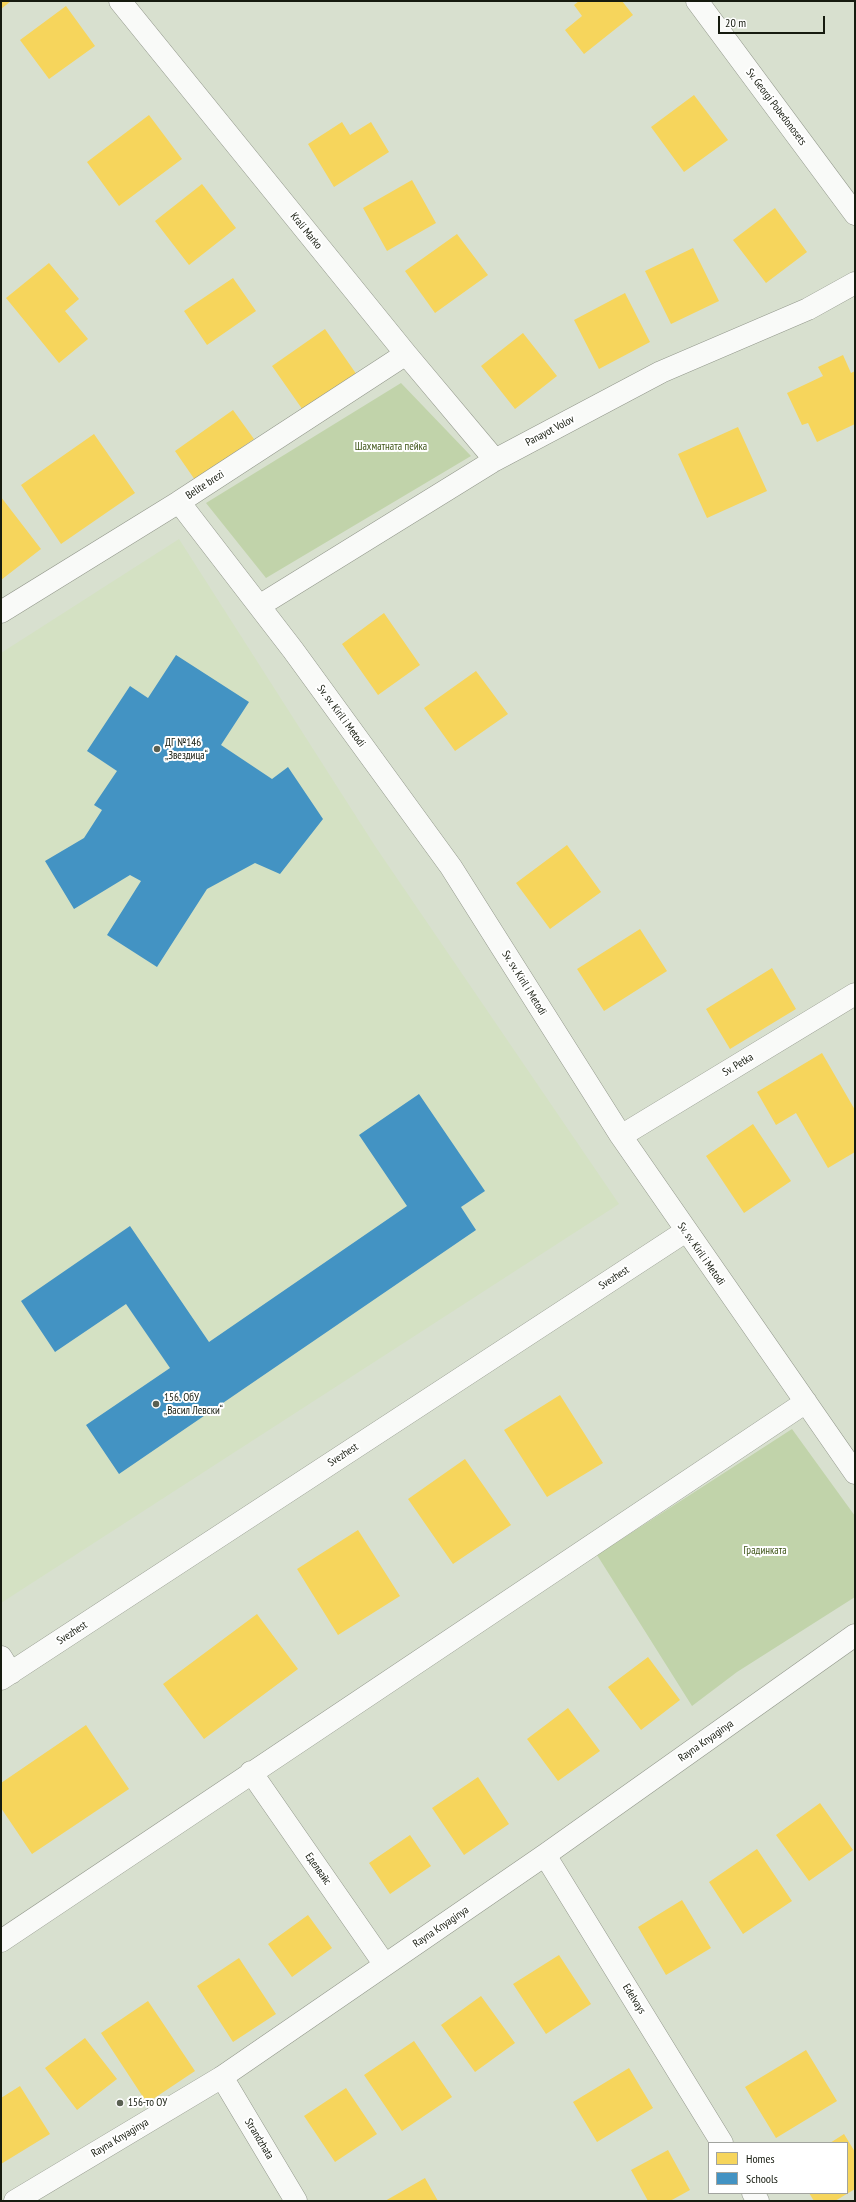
<!DOCTYPE html>
<html>
<head>
<meta charset="utf-8">
<style>
	body { margin:0 }
	#map { position:relative; width:856px; height:2202px; overflow:hidden; background:#d8e0cf; font-family:"PT Sans Narrow",sans-serif }
	canvas { display:block }
	.frame { position:absolute; inset:0; border:2px solid #161b0f; pointer-events:none }
	.legend { position:absolute; left:708px; top:2142px; width:140px; height:52px; box-sizing:border-box; background:#fff; border:1px solid #a2a49f; margin:0; padding:5px 7px; list-style:none; font-size:12px; color:#161b0f }
	.legend li { display:flex; align-items:center; gap:8px; height:20px }
	.legend b { width:20px; border:1px solid #a2a49f }
	.scale { position:absolute; left:718px; top:16px; width:107px; height:18px; box-sizing:border-box; border:2px solid #161b0f; border-top:0; padding-left:5px; font-size:12px; line-height:14px; white-space:nowrap; color:#161b0f; -webkit-text-stroke:3px #fff; paint-order:stroke }
</style>
</head>
<body>
<div id="map">
<canvas width="856" height="2202"></canvas>
<div class="frame"></div>
<ul class="legend">
<li><b style="height:11px;background:#f6d55c"></b>Homes</li>
<li><b style="height:11px;background:#4393c3"></b>Schools</li>
</ul>
<div class="scale">20 m</div>
</div>
<script>
const ctx = document.querySelector('canvas').getContext('2d');
ctx.lineJoin = 'round';
function paint(path, color) { ctx.fillStyle = color; ctx.fill(path, 'evenodd'); }
function trace(path, color, width, dash) { ctx.strokeStyle = color; ctx.lineWidth = width; ctx.lineCap = dash ? 'butt' : 'round'; ctx.setLineDash(dash || []); ctx.stroke(path); }
function write(font, color, halo, rows, align = 'center') {
  ctx.font = font + ' "PT Sans Narrow",sans-serif'; ctx.lineWidth = 4; ctx.setLineDash([]); ctx.textBaseline = 'middle'; ctx.strokeStyle = halo; ctx.fillStyle = color; for (const [text, x, y, turn = 0] of rows) {
    ctx.save(); ctx.translate(x, y); ctx.rotate((+turn || 0) * Math.PI / 180); ctx.textAlign = isNaN(turn) ? turn : align; if (halo) ctx.strokeText(text, 0, 0); ctx.fillText(text, 0, 0); ctx.restore();
  }
}
paint(new Path2D(`
	M179 539 375 846 619 1204 1 1603V653Z`), '#d4e1c3');
paint(new Path2D(`
	M401 383 471 456 266 578 206 503Z
	M792 1429 855 1516V1597L737 1672 692 1706 597 1555Z`), '#c1d3aa');
paint(new Path2D(`
	M1 1H11L1 9Z
	M579 1H622L633 15 584 54 565 30 582 16 574 5Z
	M66 6 95 46 49 79 20 40Z
	M694 95 728 140 684 172 651 127Z
	M149 115 182 159 119 206 87 162Z
	M342 122 350 135 371 122 389 152 334 187 308 144Z
	M412 180 436 223 387 251 363 208Z
	M202 184 236 228 189 265 155 221Z
	M775 208 807 252 766 283 733 240Z
	M457 234 488 275 435 313 405 271Z
	M693 248 719 301 671 324 645 271Z
	M49 263 79 299 65 311 88 339 59 363 6 298Z
	M233 278 256 311 207 345 184 311Z
	M625 293 650 342 599 369 574 320Z
	M325 329 357 375 305 413 272 366Z
	M523 333 557 376 515 409 481 366Z
	M843 355 851 373 855 371V424L817 442 808 423 802 425 787 393 823 376 818 367Z
	M233 410 254 439 195 480 175 451Z
	M738 427 767 491 707 518 678 454Z
	M94 434 135 493 61 544 21 485Z
	M1 497 41 549 1 580Z
	M384 613 420 665 378 695 342 644Z
	M476 671 508 714 455 751 424 708Z
	M567 845 601 892 550 929 516 883Z
	M640 929 667 971 604 1011 577 969Z
	M772 968 796 1009 730 1049 706 1009Z
	M822 1053 855 1110V1152L828 1168 796 1113 776 1125 757 1092Z
	M753 1124 791 1181 744 1213 706 1156Z
	M560 1395 603 1463 547 1497 504 1430Z
	M465 1459 511 1525 453 1564 408 1499Z
	M358 1530 400 1596 338 1635 297 1569Z
	M257 1614 298 1669 204 1739 163 1684Z
	M648 1657 680 1700 641 1730 608 1687Z
	M568 1708 600 1751 558 1781 527 1739Z
	M86 1725 129 1789 32 1854 1 1808V1783Z
	M478 1777 509 1824 464 1855 432 1808Z
	M820 1803 853 1850 809 1881 776 1835Z
	M410 1835 431 1866 390 1894 369 1863Z
	M757 1849 792 1901 743 1934 709 1882Z
	M682 1900 711 1948 666 1975 638 1927Z
	M308 1915 332 1948 292 1977 268 1944Z
	M559 1955 591 2004 546 2034 513 1984Z
	M239 1958 276 2014 233 2042 197 1986Z
	M481 1996 515 2043 475 2072 441 2025Z
	M148 2001 195 2071 147 2103 101 2033Z
	M85 2038 117 2079 77 2110 45 2068Z
	M414 2041 452 2097 402 2131 364 2075Z
	M806 2050 837 2101 776 2138 745 2087Z
	M629 2068 653 2108 597 2142 573 2102Z
	M20 2086 50 2134 1 2164V2098Z
	M346 2088 377 2134 335 2162 304 2116Z
	M844 2134 855 2152V2189L835 2201H814L809 2193H847V2143H830Z
	M668 2150 690 2190 670 2201H648L631 2170Z
	M425 2178 438 2201H385Z`), '#f6d55c');
paint(new Path2D(`
	M176 655 249 702 221 745 272 779 288 767 323 819 280 874 255 863 207 889 157 967 107 935 141 881 130 875 74 909 45 861 84 838 102 810 94 805 117 771 87 751 130 686 148 698Z
	M419 1094 485 1191 461 1207 476 1230 119 1474 86 1425 170 1368 126 1304 55 1352 21 1301 130 1226 209 1342 407 1206 359 1135Z`), '#4393c3');
const minor = new Path2D(`
	M120 1 406 354 495 460
	M697 1 855 214
	M179 502 293 650 451 867 621 1136 855 1473
	M259 606 495 460 661 372 808 309 855 283
	M1 612 179 502 406 354
	M621 1136 855 994
	M1 1657 11 1673
	M1 1679 686 1231
	M251 1772 385 1965
	M545 1855 722 2143
	M1 1941 806 1402
	M222 2077 296 2201
	M753 2193 758 2201
	M15 2201 222 2077 545 1855 855 1635`);
trace(minor, '#92978b', 23);
trace(minor, '#f9faf8', 22);
for (const [x, y, r, color] of [
	[157,749,4,"#5a6052"],
	[156,1404,4,"#5a6052"],
	[120,2103,4,"#5a6052"]
]) { const dot = new Path2D(); dot.arc(x, y, r, 0, 2 * Math.PI); ctx.fillStyle = color; ctx.fill(dot); trace(dot, '#fff', 1.5); }
write('11px', '#161b0f', '#fff', [
	["Sv. Georgi Pobedonosets",776,107,53],
	["Krali Marko",306,231,51],
	["Panayot Volov",550,431,-28],
	["Belite brezi",205,485,-33],
	["Sv. sv. Kiril i Metodi",341,716,54],
	["Sv. sv. Kiril i Metodi",524,983,58],
	["Sv. Petka",738,1065,-31],
	["Sv. sv. Kiril i Metodi",701,1254,55],
	["Svezhest",614,1278,-33],
	["Svezhest",343,1455,-33],
	["Svezhest",72,1633,-33],
	["Rayna Knyaginya",706,1741,-35],
	["Еделвайс",318,1869,55],
	["Rayna Knyaginya",441,1927,-34],
	["Edelvays",634,1999,58],
	["Rayna Knyaginya",120,2138,-31],
	["Strandzhata",259,2139,59]
]);
write('11px', '#40561a', '#fff', [
	["Шахматната пейка",391,447],
	["Градинката",765,1551]
]);
write('11px', '#161b0f', '#fff', [
	["ДГ №146",165,743],
	["„Звездица“",165,756],
	["156. ОбУ",164,1398],
	["„Васил Левски“",164,1411],
	["156-то ОУ",128,2103]
], 'left');
</script>
</body>
</html>
